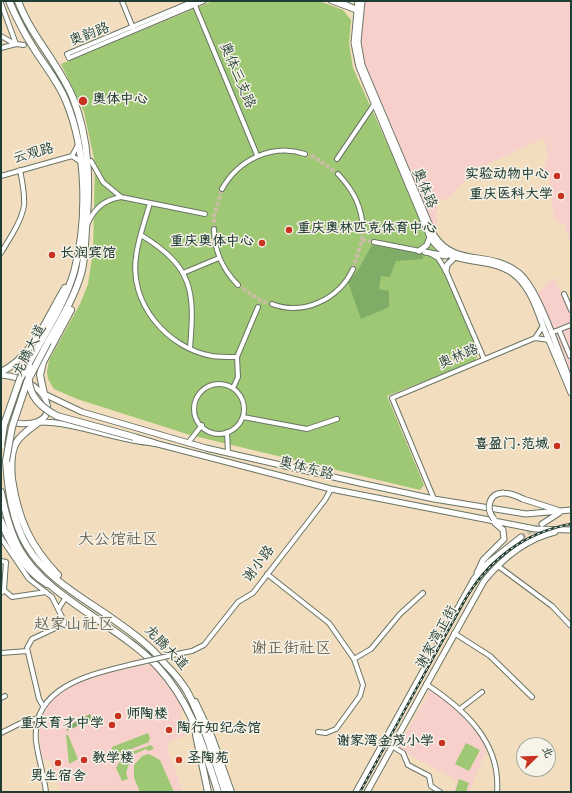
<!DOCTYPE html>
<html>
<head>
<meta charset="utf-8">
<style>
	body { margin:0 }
	#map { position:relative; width:572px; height:793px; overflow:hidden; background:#f3ddbf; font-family:"Gochi Hand","LXGW WenKai TC",sans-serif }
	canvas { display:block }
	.frame { position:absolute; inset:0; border:2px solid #1f3d34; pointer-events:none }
	.north { position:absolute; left:516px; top:737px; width:40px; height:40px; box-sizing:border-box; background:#f7f3e8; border:1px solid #a1aaa0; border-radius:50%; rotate:67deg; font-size:11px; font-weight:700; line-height:16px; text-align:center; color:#1f3d34 }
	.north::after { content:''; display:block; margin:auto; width:14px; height:18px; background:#c8321e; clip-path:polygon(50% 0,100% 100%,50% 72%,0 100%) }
</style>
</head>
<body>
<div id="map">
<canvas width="572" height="793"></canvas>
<div class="frame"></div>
<div class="north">北</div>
</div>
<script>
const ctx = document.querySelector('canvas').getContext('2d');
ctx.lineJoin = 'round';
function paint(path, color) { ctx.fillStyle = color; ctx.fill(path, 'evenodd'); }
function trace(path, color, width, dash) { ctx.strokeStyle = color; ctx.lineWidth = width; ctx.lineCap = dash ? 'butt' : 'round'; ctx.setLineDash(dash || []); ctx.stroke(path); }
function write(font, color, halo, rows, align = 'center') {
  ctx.font = font + ' "Gochi Hand","LXGW WenKai TC",sans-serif'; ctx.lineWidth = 3; ctx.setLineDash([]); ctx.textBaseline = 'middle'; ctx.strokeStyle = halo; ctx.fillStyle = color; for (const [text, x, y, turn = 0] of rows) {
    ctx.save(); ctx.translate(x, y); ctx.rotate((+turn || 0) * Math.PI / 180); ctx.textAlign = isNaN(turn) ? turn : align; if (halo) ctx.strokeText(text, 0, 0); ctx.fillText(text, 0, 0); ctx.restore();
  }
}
paint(new Path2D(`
	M364 1H571V243L564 224 554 220 548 172 543 170 548 156 544 138 474 170 451 196 437 203 436 224 432 226 364 65 361 42Z
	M554 277 571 316V376L537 294Z
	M154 664 187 710 180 713 186 735 169 742 167 749 183 792H62L49 759 43 760 39 741 41 718 45 707 64 689 83 681 101 674Z
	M431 689 452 705 467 720 482 739 487 749 469 792H453L457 781 398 748Z`), '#f7d0cc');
paint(new Path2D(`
	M213 1H319L343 10 351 20 349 43 353 68 444 269 479 352 475 361 387 396 424 485 420 490 190 435 77 399 54 389 48 379 47 372 49 360 80 304 88 284 93 252 95 163 84 112 61 64Z
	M148 733 150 738 149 742 121 753 116 758 113 757 111 751 112 747Z
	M66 735H68L78 759 69 764Z
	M466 743 480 750 469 771 455 764Z
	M151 745 154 749 148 751 146 749 132 755 126 773 128 779 122 781 116 768 123 755Z
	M149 754 160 760 174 792H140L134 778V765L142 756Z
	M459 779 469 783 466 792H455Z`), '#9fc874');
paint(new Path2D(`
	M372 245 423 254V259L396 261 390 277 381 276 379 289 389 291V307L361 319 348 282 358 270Z
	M90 714 92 720 66 731 70 725Z`), '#7fac66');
trace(new Path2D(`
	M305 154 314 157 338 174
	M214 229V216L222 189
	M362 240 374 242
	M353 269 362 240 363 230
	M238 285 261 301 272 304`), '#c9bda3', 4, [4, 2]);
trace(new Path2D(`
	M521 537 542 524`), '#c9bda3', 5, [5, 2.5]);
const minor = new Path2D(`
	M122 1 133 28
	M194 1 67 54 69 58 204 1
	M331 1 358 11
	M339 1 359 10
	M1 3 16 44
	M194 3 257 155
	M1 36 15 44
	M1 48 16 44 24 45
	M78 145 72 156 81 162
	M337 159 375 103
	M338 174C354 191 362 207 363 230
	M1 176 72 156
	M222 189C238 160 272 143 305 154
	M121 197 205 214
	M150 203C145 221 138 239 136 257 129 303 167 348 212 356 220 357 229 357 237 357
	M88 223C95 207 105 200 121 197L103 182 91 161
	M214 229C214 250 223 270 238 285
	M141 235C193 267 195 290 190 348
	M374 242 420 251
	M1 253C9 239 22 221 24 205 25 193 22 181 20 170
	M431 254 438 258 446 271 484 359
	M183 273 219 258
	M564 294 571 310
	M272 304C304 316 339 299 353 269
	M559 330 570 356
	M551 333 571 325
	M535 338 543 326
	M194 409a25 25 0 1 1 50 0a25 25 0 1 1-50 0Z
	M233 388 238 377 237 357 258 307
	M243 417 307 429 337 419
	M227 432 228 453
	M188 443 202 425
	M434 499 392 398 535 338 549 340
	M1 538 29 579 52 597 64 621V624L32 639 27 648 39 699 43 706
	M1 561 6 562 4 590
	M498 566 552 606 571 626
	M267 574 329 623 354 659 363 685 360 696 336 729 326 733 318 732
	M1 593 4 590 12 597 46 592
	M59 608 66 597
	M454 633 490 656 532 697
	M1 653 27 651
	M177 654 192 651 204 645 238 602 253 593 325 500 331 489
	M354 659 371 649 400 614 423 593
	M426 684C464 709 501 742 497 792
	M1 698 5 696
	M460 709 482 692
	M1 733 23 722 39 718
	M392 746 403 753 408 765 429 776 431 786 440 792
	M46 792C44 775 38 758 36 741 31 686 92 674 133 664`);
const major = new Path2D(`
	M358 1 354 43 359 67 430 237C450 272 490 252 517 277 532 291 538 313 545 331 554 352 562 372 571 393
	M362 1 358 42 362 65 434 235C455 268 490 249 519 273 539 289 560 357 571 383
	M419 251 427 245 430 237
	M425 252 446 256
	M446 271 447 265 454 258
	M1 375C57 379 69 439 1 420
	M44 394 82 412 206 448 364 484 434 499 526 514 571 510
	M39 422C78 422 114 440 154 443L331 489 535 529 571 530
	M523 499 557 510
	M542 524 559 513
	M477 573 483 560 504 539 503 530 495 523
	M356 792 474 579 488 563 521 537
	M367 792 484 581C502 559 526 539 555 532`);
const highway = new Path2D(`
	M9 1C16 17 24 33 33 47 44 65 58 81 66 101 87 151 88 221 74 272 67 296 55 317 43 338
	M18 1C31 36 59 64 73 98 90 141 90 184 86 229 85 244 85 260 81 274 74 298 60 321 48 342
	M1 372C34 356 47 317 65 288
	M44 394 40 375 43 362 71 310
	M39 422C31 428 21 434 16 443 10 453 11 468 12 479 18 519 30 546 58 575
	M134 437 154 443
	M6 461C8 490 12 521 27 546 45 577 81 597 110 617 130 631 150 645 165 664 173 672 182 682 188 693 204 724 214 759 225 792
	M1 492C5 512 10 532 20 550 46 597 120 626 158 667 192 704 203 746 218 792
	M1 521C11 546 24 570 47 584
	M195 702 212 738 231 792
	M196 735 208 792`);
trace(minor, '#697565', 6);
trace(major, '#697565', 7);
trace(highway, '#697565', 8);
trace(minor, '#fff', 4);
trace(major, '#fff', 5);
trace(highway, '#fff', 6);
const rail = new Path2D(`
	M360 792 463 603C487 561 523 533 571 524`);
trace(rail, '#1f3d34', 2.5);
trace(rail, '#f7f3e8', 1, [3]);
const minorBridge = new Path2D(`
	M133 664 177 654`);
const majorBridge = new Path2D(`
	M494 519C485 509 489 492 504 493 510 493 517 496 523 499`);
const highwayBridge = new Path2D(`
	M29 364C26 390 34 404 57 416L134 437
	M1 445 4 425 20 379 43 338
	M6 461 12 427 27 382 48 342`);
trace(minorBridge, '#697565', 6, []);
trace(majorBridge, '#697565', 7, []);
trace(highwayBridge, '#697565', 8, []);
trace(minorBridge, '#fff', 4);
trace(majorBridge, '#fff', 5);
trace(highwayBridge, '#fff', 6);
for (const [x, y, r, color] of [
	[83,101,5,"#c8321e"],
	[557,176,4,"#c8321e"],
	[561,196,4,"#c8321e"],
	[289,230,4,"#c8321e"],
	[262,243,4,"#c8321e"],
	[52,255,4,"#c8321e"],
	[557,446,4,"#c8321e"],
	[118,716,4,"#c8321e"],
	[112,725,4,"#c8321e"],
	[169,730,4,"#c8321e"],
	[442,743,4,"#c8321e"],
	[84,760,4,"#c8321e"],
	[179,760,4,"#c8321e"],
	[58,763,4,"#c8321e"]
]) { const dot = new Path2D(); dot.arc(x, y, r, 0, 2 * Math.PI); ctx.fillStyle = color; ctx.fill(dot); trace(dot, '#f7f3e8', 1.5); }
write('14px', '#1f3d34', '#f7f3e8', [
	["奥韵路",90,36,-21],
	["奥体三支路",236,76,67],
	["云观路",34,155,-16],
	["奥体路",423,189,67],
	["龙腾大道",31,351,-63],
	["奥林路",459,358,-23],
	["奥体东路",306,470,14],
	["谢小路",260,565,-53],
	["谢家湾正街",438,638,-61],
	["龙腾大道",165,649,46]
]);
write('bold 14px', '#1f3d34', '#f7f3e8', [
	["奥体中心",92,101],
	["实验动物中心",549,176,"right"],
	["重庆医科大学",553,196,"right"],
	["重庆奥林匹克体育中心",297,230],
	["重庆奥体中心",254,243,"right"],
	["长润宾馆",60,255],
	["喜盈门·范城",549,446,"right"],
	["师陶楼",126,716],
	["重庆育才中学",104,725,"right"],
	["陶行知纪念馆",177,730],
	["谢家湾金茂小学",434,743,"right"],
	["教学楼",92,760],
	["圣陶苑",187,760],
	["男生宿舍",58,778,"center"]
], 'left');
write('16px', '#676454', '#f7f3e8', [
	["大公馆社区",118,542],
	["赵家山社区",74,627],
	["谢正街社区",291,651]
]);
</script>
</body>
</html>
